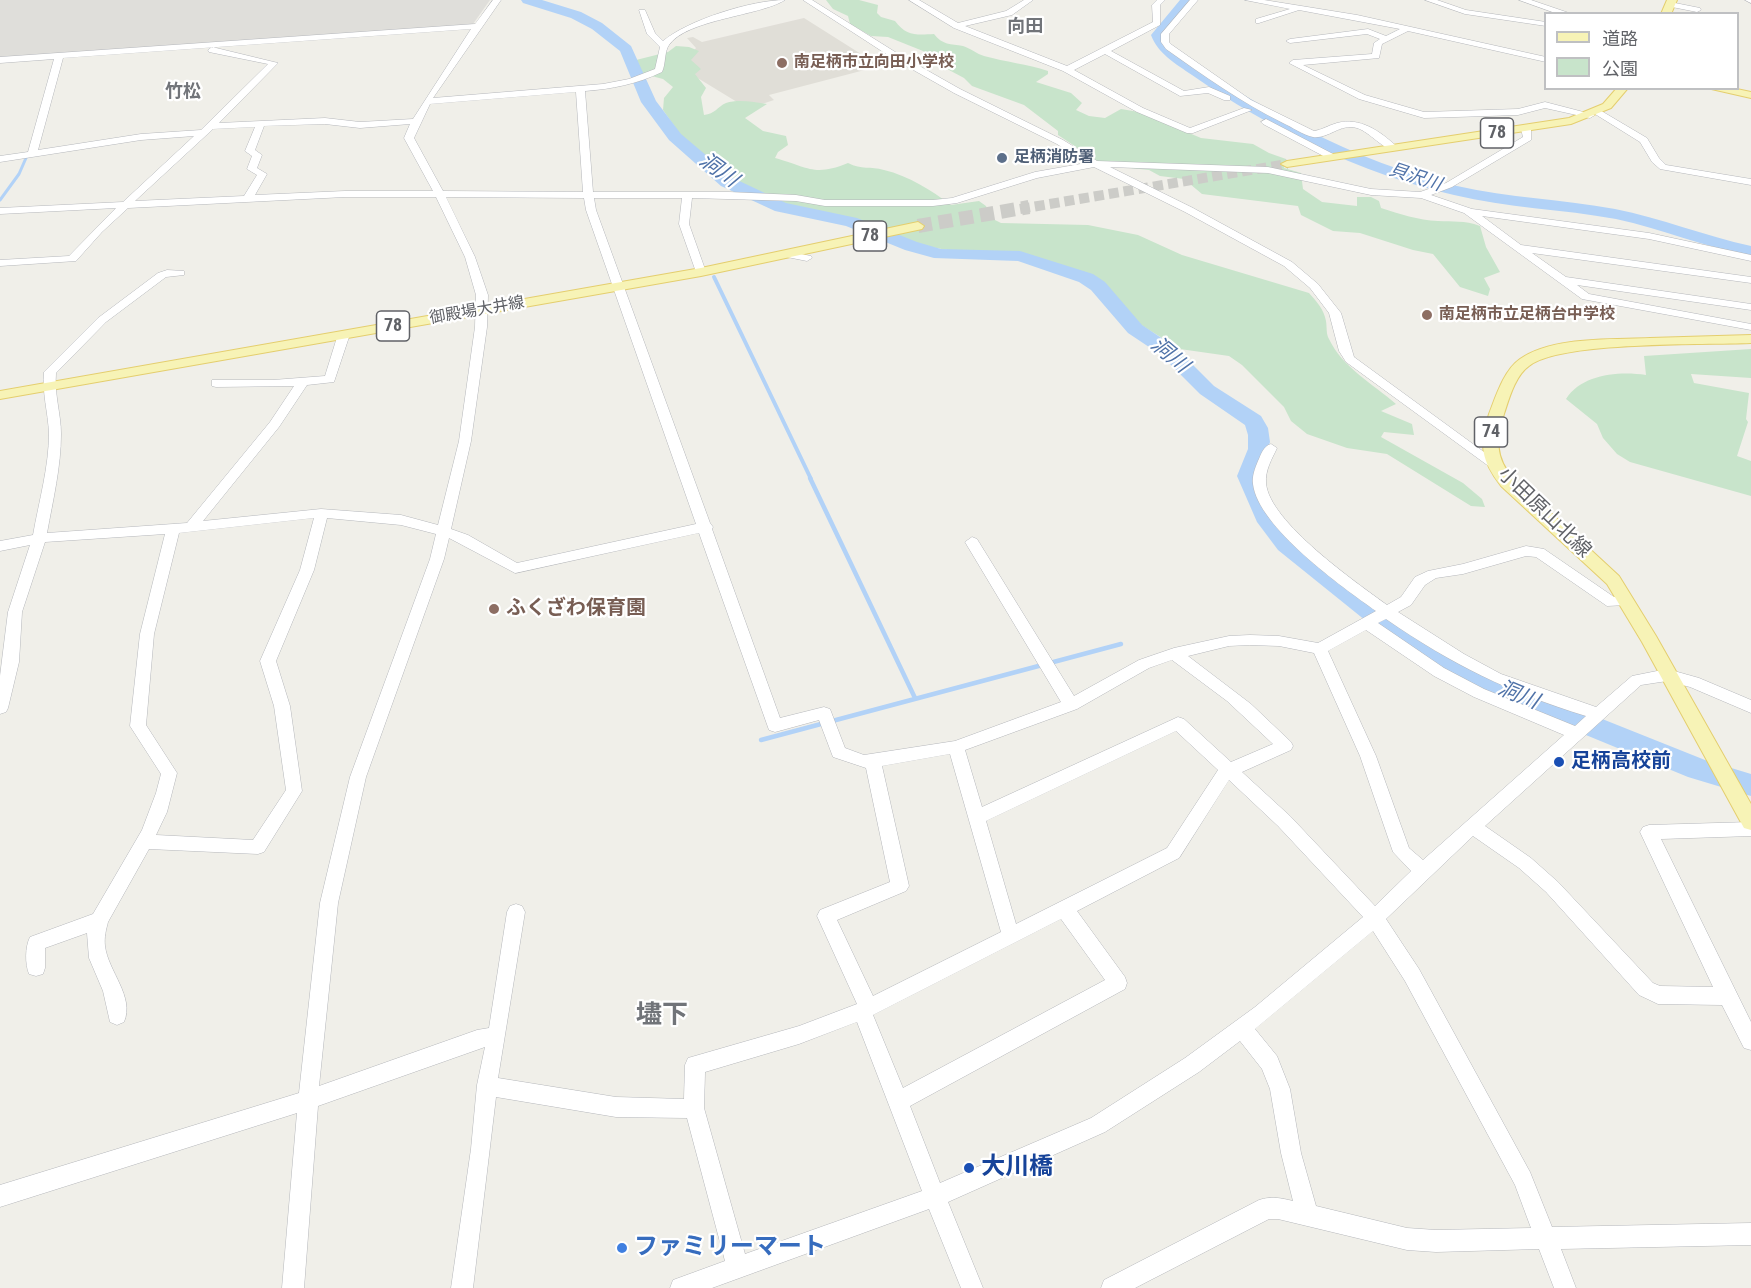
<!DOCTYPE html>
<html>
<head>
<meta charset="utf-8">
<style>
	body { margin:0 }
	#map { position:relative; width:1751px; height:1288px; overflow:hidden; background:#f0efe9; font-family:"Roboto Condensed","Noto Sans JP",sans-serif }
	canvas { display:block }
	.legend { position:absolute; left:1544px; top:12px; width:195px; height:78px; box-sizing:border-box; background:#fff; border:2px solid #bfc0c2; margin:0; padding:8px 10px; list-style:none; font-size:18px; color:#606267 }
	.legend li { display:flex; align-items:center; gap:12px; height:30px }
	.legend b { width:30px; border:2px solid #bfc0c2 }
</style>
</head>
<body>
<div id="map">
<canvas width="1751" height="1288"></canvas>
<ul class="legend">
<li><b style="height:8px;background:#f7f3b6"></b>道路</li>
<li><b style="height:16px;background:#c8e4cb"></b>公園</li>
</ul>
</div>
<script>
const ctx = document.querySelector('canvas').getContext('2d');
ctx.lineJoin = 'round';
function paint(path, color) { ctx.fillStyle = color; ctx.fill(path, 'evenodd'); }
function trace(path, color, width, dash) { ctx.strokeStyle = color; ctx.lineWidth = width; ctx.lineCap = dash ? 'butt' : 'round'; ctx.setLineDash(dash || []); ctx.stroke(path); }
function write(font, color, halo, rows, align = 'center') {
  ctx.font = font + ' "Roboto Condensed","Noto Sans JP",sans-serif'; ctx.lineWidth = 4.5; ctx.setLineDash([]); ctx.textBaseline = 'middle'; ctx.strokeStyle = halo; ctx.fillStyle = color; for (const [text, x, y, turn = 0] of rows) {
    ctx.save(); ctx.translate(x, y); ctx.rotate((+turn || 0) * Math.PI / 180); ctx.textAlign = isNaN(turn) ? turn : align; if (halo) ctx.strokeText(text, 0, 0); ctx.fillText(text, 0, 0); ctx.restore();
  }
}
paint(new Path2D(`
	M0 0H490L473 24 470 25 0 59Z`), '#dfdeda');
paint(new Path2D(`
	M804 18 880 66 769 95 774 100 753 107 737 102 696 77 686 61 696 48 687 38 693 37 702 42Z`), '#e0ded7');
paint(new Path2D(`
	M826 0H859L878 5 877 13 881 17 895 21C906 36 916 35 934 34 942 45 951 44 963 46 970 48 977 54 984 56 1006 62 1027 64 1048 71V74L1036 82 1071 93 1082 103 1076 110 1089 116 1105 118 1121 109 1139 112 1201 138 1253 144 1269 153 1286 159 1284 168 1301 173 1303 189 1322 202 1357 206V197H1371L1379 201 1381 208C1400 214 1418 220 1438 221 1453 222 1464 220 1480 226L1486 247 1500 272 1484 278 1490 289 1488 296 1460 287 1433 254 1413 250 1360 233 1333 231 1301 215 1298 206 1202 194 1184 179 1160 176 1149 170 1103 165 1058 135V131L1024 105 972 86 964 78 949 70 923 51 888 37 871 36 850 24 848 16 833 9Z
	M676 46 689 47 699 51 691 60 701 69 695 74 706 88 701 97 704 115C715 114 717 107 726 103 738 99 754 102 767 104L745 118 763 131 786 136 788 145 778 152 775 158C808 167 814 177 848 163 862 170 870 166 884 170 909 176 931 190 951 205L979 201 986 206 991 218 1001 223 1088 225 1138 235 1182 255 1309 293C1316 301 1324 309 1326 321 1327 327 1326 334 1329 339 1342 367 1373 384 1396 404L1381 411 1412 424 1414 435 1384 432 1381 437 1463 483 1482 499 1485 507 1471 506 1387 454 1347 448 1307 434 1291 421 1284 407 1242 365 1229 356 1180 349 1141 325 1111 291 1097 279 1081 272 1016 252 953 251 919 245 862 222 777 202 729 179 682 137 663 110 664 98 673 87 663 79 640 73 636 60 668 52Z
	M1751 349V378L1691 374 1694 383 1749 393 1746 419 1748 422 1737 456 1751 461V496L1630 462 1617 454 1603 438 1597 424 1566 399C1582 374 1619 371 1646 375L1644 356Z`), '#c8e4cb');
trace(new Path2D(`
	M0 200 19 174 26 158`), '#b2d2f7', 3);
trace(new Path2D(`
	M714 277 811 479`), '#b2d2f7', 4);
trace(new Path2D(`
	M810 478 915 698
	M761 740 1121 644`), '#b2d2f7', 4.5);
paint(new Path2D(`
	M521 0H542L581 12 602 23 631 46 656 101 681 134 733 178 786 203 857 218 917 242 941 249 1020 251 1093 274 1105 282 1142 325 1175 347 1214 386 1261 416 1268 428 1270 442 1259 476 1279 519 1294 538 1404 625 1448 652 1492 675 1705 760 1751 774V796L1688 777 1474 689 1430 666 1386 637 1278 550 1257 522 1237 476 1248 449V435L1245 425 1200 394 1161 355 1128 333 1091 290 1079 282 1018 261 934 258 905 250 846 226 775 211 721 186 669 140 641 102 620 51 592 29 571 18 523 3Z
	M1180 0H1194L1165 35 1168 44C1248 104 1359 164 1457 186 1509 198 1562 199 1615 209 1661 218 1705 236 1751 246V256C1705 247 1662 229 1616 219 1562 209 1507 208 1454 195 1362 174 1269 129 1192 75 1176 64 1158 54 1151 35Z`), '#b2d2f7');
trace(new Path2D(`
	M1020 209 1287 164`), '#ccccc8', 10, [10, 5]);
trace(new Path2D(`
	M918 226 1029 207`), '#ccccc8', 14, [14, 7]);
const minor = new Path2D(`
	M493 0H501L433 98 603 84 629 79 655 69 660 47 647 34 639 10H645L655 33 663 41C688 20 752 0 785 0 760 16 687 19 669 45 664 52 666 64 662 72 637 84 612 89 585 91L593 192H729L796 195 825 200H933L952 198 1035 172 1086 163 1057 144 954 93 894 59 803 0H812L900 55 960 89 1063 140 1097 161 1268 167 1371 189 1420 192 1446 183 1523 137 1521 129 1526 126 1531 129V140L1452 187 1431 195 1472 209 1649 233 1751 255V261L1649 239 1482 216 1521 245 1751 277V283L1532 253 1566 277 1751 304V310L1577 285 1589 294 1751 324V330L1582 299 1464 213 1421 198 1371 195 1268 173 1110 167 1193 208 1292 262 1318 284 1341 313 1354 357 1499 463 1501 466 1494 470 1346 362 1339 351 1329 313 1310 288 1284 266 1185 212 1094 167 1037 178 957 203 933 206H825L796 201 692 198 689 224 706 272 701 275 696 272 679 224 682 198H594L596 210 710 523 713 527 712 529 780 718 824 707 830 709 845 748 864 755 955 741 1061 702 965 542 972 537 977 539 1074 696 1139 660 1174 648 1229 636 1250 635 1279 636 1318 643 1376 611C1342 587 1258 527 1253 484 1252 476 1255 468 1258 461 1261 455 1263 446 1271 444L1277 448C1272 459 1265 470 1266 483 1269 522 1357 583 1387 605L1401 597 1415 577 1428 571 1463 564 1526 546 1544 549 1614 597 1626 595 1633 600 1626 605 1607 606 1536 557 1526 556 1463 574 1436 578 1425 585 1411 605 1398 612 1464 654 1501 674 1596 707 1632 676 1667 669 1699 678 1751 700V713L1690 687 1667 681 1641 685 1485 826 1531 858 1558 882 1653 983 1660 986 1713 987 1640 832 1643 827 1649 825 1751 822V836L1661 839 1751 1022V1050L1744 1048 1722 1005 1658 1004 1639 995 1546 892 1519 868 1473 836 1386 919 1419 969 1530 1172 1552 1227 1751 1223V1245L1561 1249 1576 1288H1554L1539 1249 1436 1252 1407 1250 1278 1219H1269L1135 1288H1101L1104 1280 1259 1200C1271 1196 1281 1198 1293 1201L1281 1153 1270 1089 1262 1069 1240 1041 1199 1072 1105 1132 948 1202 983 1288H961L929 1209 712 1288H670L673 1280 725 1261 687 1118 616 1117 496 1097 473 1288H451L471 1149 477 1085 485 1047 318 1106 304 1288H282L297 1113 0 1207V1185L299 1093 320 903 350 777 430 559 436 534 401 525 327 518 314 570 276 661 290 706 302 791 264 852 258 854 149 849 108 922C106 930 104 937 105 946 108 971 135 997 124 1022L117 1025 110 1022 103 991 89 958 87 933 45 948V968L43 974 36 976 29 974C25 964 25 947 30 937L93 914 142 830 156 793 161 774 130 726 140 634 165 534 45 542 22 612 19 662 8 708 6 712 0 714V676L8 612 30 545 0 551V541L33 535C39 501 49 467 49 433 48 412 42 393 44 372L98 318 158 273 167 270 184 271V275L166 277 106 322 56 373C54 394 61 414 61 434 61 467 53 500 47 533L187 523 270 422 294 386 216 387 212 386V380H273L325 376 338 334 344 331 350 334 334 382 307 385 279 427 203 521 321 509 401 515 438 525 459 441 475 327 476 295 465 257 436 197H345L128 208 102 232 76 261 0 266V260L69 256 116 208 0 214V208L123 202 194 136 141 140 0 162V156L28 152 54 59 0 63V57L475 24ZM471 29 413 119 360 122 325 118 219 123 278 63 212 47 208 50 209 52 268 64 201 130 141 134 38 150 63 58ZM576 92 583 192 443 191 414 138 430 104ZM325 124 360 128 410 124 404 138 433 191H345L255 195 267 174 257 168 262 155 255 150 264 126ZM255 127 245 151 252 156 247 169 257 175 244 196 135 201 213 129ZM446 197 584 198 586 210 696 524 517 563 468 535 451 529 471 441 487 327 488 295 475 257ZM314 518 300 570 260 661 274 706 286 790 253 840 156 835 167 812 177 773 146 725 154 634 179 533ZM699 533 769 730 775 732 819 720 833 757 866 768 890 882 820 910 817 916 857 1004 799 1026 688 1058 685 1065 684 1099 616 1097 498 1078 525 912 522 906 516 904 510 906 507 912 489 1028 477 1030 319 1086 338 903 366 777 444 559 449 538 515 573ZM1386 619C1453 665 1508 692 1586 716L1575 726 1484 689 1444 668 1378 623ZM1366 630 1434 676 1474 697 1564 735 1423 860 1409 848 1376 756 1328 651ZM1250 645 1279 646 1314 653 1360 756 1393 852 1411 871 1375 906 1290 816 1242 772 1291 750 1293 746 1291 742 1251 704 1188 656 1229 646ZM1172 660 1227 701 1273 744 1231 762 1184 719 1178 717 982 807 965 750 1077 709 1149 668ZM1176 731 1218 770 1167 848 1016 924 986 821ZM950 754 1001 932 873 996 837 920 906 891 909 886 882 766ZM1229 780 1278 826 1363 917 1255 1007 1185 1058 1091 1118 940 1183 910 1106 1125 989 1127 983 1125 977 1077 911 1179 858ZM1061 919 1105 980 903 1088 873 1015ZM1373 931 1405 981 1515 1185 1531 1228 1436 1230 1407 1228 1316 1206 1301 1153 1290 1089 1277 1056 1255 1029ZM857 1022 922 1191 745 1254 704 1108 705 1072 799 1044Z
	M909 0H919L958 23 1006 11 1024 0H1033L1012 15 965 26 1067 66 1153 22 1152 5 1157 0H1165L1160 5V25L1111 51 1184 91 1209 87 1230 96V100H1224L1208 93 1180 96 1105 54 1074 70 1143 108 1190 128 1244 108 1252 110 1193 133H1187L1137 112 1063 71 954 28Z
	M1190 0H1198L1169 34V42L1172 45 1251 100 1314 131C1322 130 1329 125 1337 123 1360 117 1380 131 1396 146V150C1384 151 1370 132 1357 128 1340 123 1329 139 1313 137 1303 135 1292 127 1283 123 1241 102 1204 76 1166 49L1161 42V34Z
	M1245 0H1264L1357 15 1546 57V62L1408 31 1382 44 1379 58 1303 65 1365 95 1424 112 1518 109 1545 102 1595 115 1590 118 1545 108 1518 115 1424 118 1359 99 1289 63 1293 60 1372 54 1374 43 1380 39 1367 34 1290 43 1286 41 1290 39 1368 29 1386 36 1400 29 1299 10 1259 23H1256V19L1290 9Z
	M1425 0H1437L1466 10 1546 22V26L1465 14Z
	M1519 0H1531L1572 14H1558Z
	M1745 0H1751V3Z
	M1670 2 1700 8 1701 10 1697 12 1667 6 1666 4Z
	M1598 109 1647 138 1659 158 1666 165 1751 179V185L1660 169 1652 162 1640 142 1595 114 1593 112Z
	M1266 119 1335 155 1337 157 1329 159 1263 124 1261 122Z
	M786 251 811 256 812 258 807 261 782 256 781 254Z`);
const major = new Path2D(`
	M1667 0H1677L1671 14H1661Z
	M1617 88H1628L1611 108 1571 124 1287 167 1281 164 1287 161 1569 118 1603 104Z
	M1707 88H1732L1751 92V98Z
	M918 222 924 226 922 229 701 276 0 399V391L701 268Z
	M1751 335V343C1706 345 1560 341 1529 366 1515 376 1509 399 1504 414 1496 439 1495 458 1513 478L1619 576 1656 636 1751 804V830L1744 828 1642 642 1607 584 1501 486C1481 460 1479 445 1489 414 1496 396 1504 370 1520 359 1553 336 1612 340 1650 338 1684 337 1717 336 1751 335Z`);
trace(minor, '#b5b7bb', 1);
trace(major, '#e4ce6e', 2);
paint(minor, '#fff');
paint(major, '#f7f3b6');
for (const [x, y, r, color] of [
	[782,63,6,"#8d6e63"],
	[1002,158,6,"#5c6f8a"],
	[1427,315,6,"#8d6e63"],
	[494,609,6,"#8d6e63"],
	[1559,762,6,"#1a4fb4"],
	[969,1168,6,"#1a4fb4"],
	[622,1248,6,"#3f7fe0"]
]) { const dot = new Path2D(); dot.arc(x, y, r, 0, 2 * Math.PI); ctx.fillStyle = color; ctx.fill(dot); trace(dot, '#fff', 2); }
write('bold 16px', '#785e54', '#fff', [
	["南足柄市立向田小学校",794,63],
	["南足柄市立足柄台中学校",1439,315]
], 'left');
write('bold 16px', '#4e5e75', '#fff', [
	["足柄消防署",1014,158]
], 'left');
write('16px', '#606267', '#fff', [
	["御殿場大井線",477,311,-10]
]);
write('bold 18px', '#717479', '#fff', [
	["向田",1025,27],
	["竹松",183,92]
]);
for (const [x, y, w] of [
	[1497,133,33],
	[870,236,33],
	[393,326,33],
	[1491,432,33]
]) { const box = new Path2D(); box.roundRect(x - w / 2, y - 15, w, 30, 4.5); ctx.fillStyle = '#fff'; ctx.fill(box); trace(box, '#606267', 1.5); }
write('bold 18px', '#606267', null, [
	["78",1497,133],
	["78",870,236],
	["78",393,326],
	["74",1491,432]
]);
write('italic 18px', '#4f72a8', '#fff', [
	["貝沢川",1415,178,18]
]);
write('20px', '#606267', '#fff', [
	["小田原山北線",1544,513,44]
]);
write('bold 20px', '#785e54', '#fff', [
	["ふくざわ保育園",506,609]
], 'left');
write('bold 20px', '#164399', '#fff', [
	["足柄高校前",1571,762]
], 'left');
write('italic 21px', '#4f72a8', '#fff', [
	["洞川",718,171,36],
	["洞川",1169,356,40],
	["洞川",1518,696,22]
]);
write('bold 24px', '#164399', '#fff', [
	["大川橋",981,1168]
], 'left');
write('bold 24px', '#366cbe', '#fff', [
	["ファミリーマート",634,1248]
], 'left');
write('bold 26px', '#717479', '#fff', [
	["壗下",662,1016]
]);
</script>
</body>
</html>
